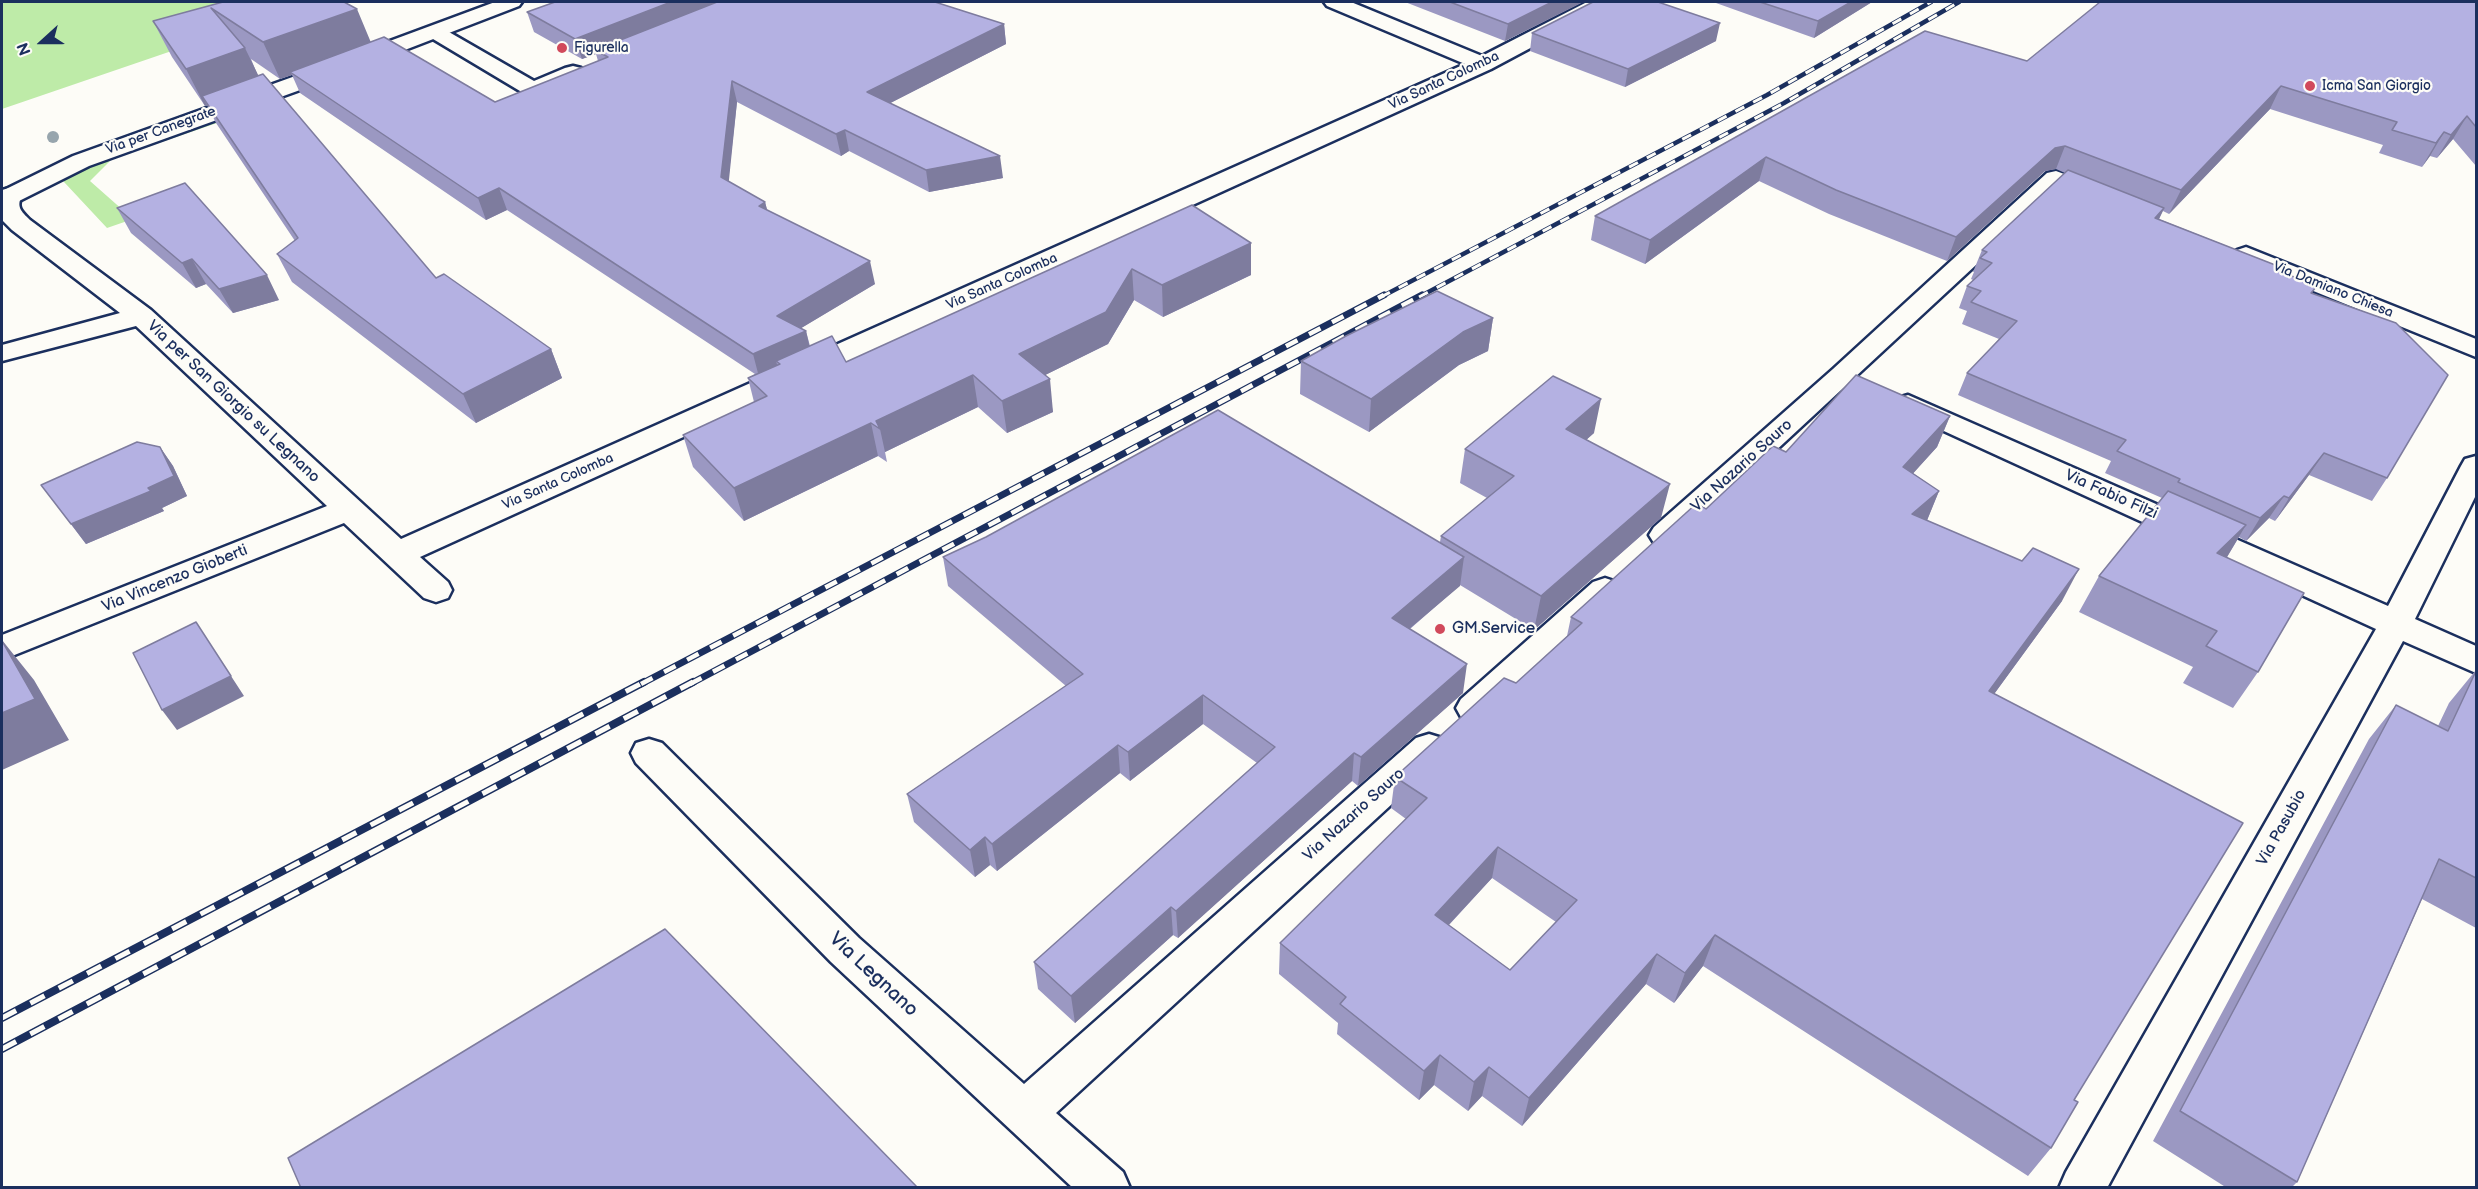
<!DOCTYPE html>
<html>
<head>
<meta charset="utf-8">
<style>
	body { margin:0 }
	#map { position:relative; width:2478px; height:1189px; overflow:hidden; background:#fdfcf7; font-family:"Balsamiq Sans",sans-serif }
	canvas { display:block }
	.frame { position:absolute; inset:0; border:3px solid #1b2f5e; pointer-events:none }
	.north { position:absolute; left:12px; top:12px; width:60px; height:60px; -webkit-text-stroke:4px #fdfcf7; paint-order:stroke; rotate:249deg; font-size:16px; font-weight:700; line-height:24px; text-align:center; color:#1b2f5e }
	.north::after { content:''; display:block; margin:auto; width:21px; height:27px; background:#1b2f5e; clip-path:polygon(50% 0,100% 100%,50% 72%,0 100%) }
</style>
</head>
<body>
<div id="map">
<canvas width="2478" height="1189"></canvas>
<div class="frame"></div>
<div class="north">N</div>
</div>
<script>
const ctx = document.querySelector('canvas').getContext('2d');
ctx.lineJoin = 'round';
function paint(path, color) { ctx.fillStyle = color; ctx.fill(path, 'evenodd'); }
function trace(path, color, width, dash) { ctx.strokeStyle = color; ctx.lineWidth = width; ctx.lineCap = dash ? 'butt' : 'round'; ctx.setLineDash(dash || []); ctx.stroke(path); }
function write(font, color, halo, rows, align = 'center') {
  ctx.font = font + ' "Balsamiq Sans",sans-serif'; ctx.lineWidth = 4.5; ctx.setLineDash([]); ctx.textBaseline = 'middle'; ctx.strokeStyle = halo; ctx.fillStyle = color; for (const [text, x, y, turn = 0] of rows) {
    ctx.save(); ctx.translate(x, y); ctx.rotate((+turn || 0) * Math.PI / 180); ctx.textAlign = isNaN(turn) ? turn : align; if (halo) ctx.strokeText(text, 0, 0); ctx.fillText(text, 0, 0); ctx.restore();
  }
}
paint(new Path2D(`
	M2 2H315L2 109Z
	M214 118 220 122 112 159 90 181 133 219 107 228 50 167Z`), '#beeba8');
const street = new Path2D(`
	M1324 2H1351L1482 56 1587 2H1612L1609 6 1491 69 420 557 448 582 452 590 448 598 436 602 424 598 344 523 2 660V635L327 506 136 326 2 361V345L120 313 12 230 2 220V190L10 188 19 190 22 195C16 207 21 211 30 220L151 310 401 539 1465 64 1327 6Z
	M435 26 442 28 534 81 565 68 573 66 581 68 584 73 581 78C564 84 543 98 525 94L428 36 424 32 428 28Z
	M2056 171 2110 191 2113 196 2110 201 2101 203 2092 201 2059 188 1676 543 1665 546 1654 543 1649 535 1654 527 1833 369 2047 173Z
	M2246 247 2476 339V357L2237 260 2233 255 2237 250Z
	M1908 395 2388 606 2461 466 2465 459 2476 456V495L2415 619 2476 646V673L2403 641 2107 1188H2059L2066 1172 2376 629 1898 410 1894 404 1898 398Z
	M1605 578 1617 582 1621 590 1617 598 1487 717 1474 721 1461 717 1456 708 1461 699 1593 582Z
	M1429 734 1442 738 1447 748 1442 758 1056 1113 1123 1172 1130 1188H1073L831 962 636 763 631 753 636 743 649 739 662 743 859 938 1024 1084 1416 738Z`);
const secondary = new Path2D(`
	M495 2H522L519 6 314 85 89 166 11 205 2 207V191L73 156 298 75Z`);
trace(street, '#1b2f5e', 5);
trace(secondary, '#1b2f5e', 5);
paint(street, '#fdfcf7');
paint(secondary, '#fdfcf7');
const railFar2 = new Path2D(`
	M1381 297 1767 95 1931 2
	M1419 297 1784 103 1959 2`);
const railFar1 = new Path2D(`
	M641 684 1384 295
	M690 684 1422 295`);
const rail = new Path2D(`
	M2 1018 644 682
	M2 1049 693 682`);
trace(railFar2, '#1b2f5e', 4.5);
trace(railFar1, '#1b2f5e', 7);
trace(rail, '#1b2f5e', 8);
trace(railFar2, '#fdfcf7', 3, [10]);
trace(railFar1, '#fdfcf7', 4.5, [13]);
trace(rail, '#fdfcf7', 5, [16]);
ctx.fillStyle = '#97a5ad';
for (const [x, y] of [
	[53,137]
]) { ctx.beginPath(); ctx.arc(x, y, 6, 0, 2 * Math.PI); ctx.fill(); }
paint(new Path2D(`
	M223 2 371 42 495 102 598 61 596 54 582 59 534 32 527 12 1004 24 1006 44 890 103 1003 178 929 192 849 151 841 156 737 102 728 182 765 202 767 210 875 284 801 328 806 331 810 346 846 362 1192 205 1251 243V275L1163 317 1134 300 1108 344 1045 375 1053 412 1007 433 978 407 885 452 887 462 878 456 744 521 693 467 683 435 754 402 748 378 755 374 507 210 486 220 300 93 292 75 280 79 251 59 258 76 436 278 551 349 562 378 476 423 292 282 277 254 295 241 216 123 207 105 205 106 172 57 153 21Z
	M1405 2H1583L1505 41Z
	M1716 2H1872L1814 38 1716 3Z
	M2476 2V166L2453 139 2437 158 2430 156 2422 167 2379 153 2383 145 2270 109 2169 214 2163 211 2159 219 2288 270 2286 274 2313 293 2387 478 2372 501 2309 475 2275 521 2269 518 2246 541 2239 537 2227 557 2258 672 2233 708 2183 683 2193 667 2079 612 2099 576 2162 498 2105 473 2111 461 1958 395 1967 373 1999 339 1962 324 1967 311 1959 308 1967 286 1973 280 1971 279 1974 272H1973L1982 250 2065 173 2056 169 2045 171 1947 261 1829 214 1759 181 1645 264 1591 240 1595 216 2027 61Z
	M1532 33 1716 41 1625 87 1530 51Z
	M117 208 279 300 233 313 206 284 196 288 131 233Z
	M1493 318 1488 351 1459 365 1369 432 1300 394 1301 361Z
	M1950 416 1937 447 1913 473 1939 491 1927 520 2062 601 1994 694 2074 1100 2051 1148 2028 1176 1703 966 1674 1003 1646 984 1522 1126 1482 1096 1468 1111 1434 1085 1419 1100 1337 1034 1338 1023 1279 974 1280 943 1406 819 1391 808 1395 777 1516 683 1567 636 1571 617 1706 509 1786 452ZM1492 878 1556 922 1510 970 1449 925Z
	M1594 433 1586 440 1661 518 1534 630 1460 585 1410 629 1463 693 1358 786 1352 781 1178 938 1173 935 1075 1023 1038 989 1034 962 1257 763 1203 724 1130 781 1120 773 997 871 990 865 975 877 914 822 907 794 1066 686 948 586 943 557 1440 542 1441 536 1487 498 1460 483 1465 449Z
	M160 447 173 466 187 496 162 508 164 511 86 544 41 485Z
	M2476 670V928L2422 899 2297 1182 2291 1188H2227L2153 1141 2369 739 2396 705 2438 726 2449 703Z`), '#9b98c2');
paint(new Path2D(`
	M671 2H726L595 50 596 54 582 59 575 39Z
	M1552 2H1583L1505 41 1508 24Z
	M1851 2H1872L1814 38 1818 21Z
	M357 9 372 45 290 72 292 75 280 79 263 42Z
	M1720 23 1716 41 1625 87 1628 69Z
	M1004 24 1006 44 871 113 867 92Z
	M245 48 263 85 202 96 207 105 205 106 186 69Z
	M732 81 737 102 727 199 721 177Z
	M2281 86 2270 109 2169 214 2181 190Z
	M2467 116 2453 139 2437 158 2451 135Z
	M845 130 849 151 841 156 836 134Z
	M2444 132 2430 156 2422 167 2436 143Z
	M2065 146 2056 169 2045 171 1947 261 1956 237 2055 148Z
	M1000 156 1003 178 929 192 926 170Z
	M1766 157 1759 181 1645 264 1650 240Z
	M499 188 507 210 486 220 478 198Z
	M765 202 771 224 759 206Z
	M2164 208 2154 230 2155 218Z
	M1251 243V275L1163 317 1162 285Z
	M192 259 206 284 196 288 182 263Z
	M870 261 875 284 783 339 777 316Z
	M1132 269 1134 300 1108 344 1023 386 1019 354Z
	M267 275 279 300 233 313 219 289Z
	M1493 318 1488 351 1459 365 1369 432 1371 399 1463 332Z
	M806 331 811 353 776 361 778 368 759 377 753 354Z
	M551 349 562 378 476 423 463 394Z
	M973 375 978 407 885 452 880 429 876 421Z
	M1050 379 1053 412 1007 433 1002 401Z
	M1601 399 1594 433 1560 463 1566 429Z
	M1950 416 1937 447 1891 498 1903 467Z
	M871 423 878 456 744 521 734 488Z
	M160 447 173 466 187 496 162 508 164 511 86 544 71 524 148 488Z
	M2324 453 2309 475 2275 521 2289 498Z
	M1670 484 1661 518 1534 630 1541 596Z
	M1939 491 1926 523 1912 514Z
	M2284 496 2269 518 2246 541 2260 518Z
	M2246 525 2224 562 2217 553Z
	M1464 557 1460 586 1389 646 1392 618Z
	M2079 569 2062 601 1973 723 1989 691Z
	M196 622 244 696 177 730 162 710Z
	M2 640 34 680 69 740 2 770Z
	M1467 664 1463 693 1358 786 1361 757Z
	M1203 695V724L1130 781 1128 752Z
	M1118 745 1120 773 997 871 992 844Z
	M1354 753 1352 781 1178 938 1176 911Z
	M985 837 990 865 975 877 970 850Z
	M1498 847 1492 878 1430 945 1435 915Z
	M1171 907 1173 935 1075 1023 1071 996Z
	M1715 935 1703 966 1674 1003 1685 973Z
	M1657 954 1646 984 1522 1126 1529 1098Z
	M1440 1055 1434 1085 1419 1100 1424 1071Z
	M1489 1067 1482 1096 1468 1111 1474 1082Z`), '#7e7c9e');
const building = new Path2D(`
	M223 2H344L357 9 263 42 211 8 245 48 186 69 153 21Z
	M555 2H671L575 39 527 12Z
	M717 2H935L1004 24 867 92 1000 156 926 170 845 130 836 134 732 81 721 177 765 202 759 206 870 261 777 316 806 331 753 354 499 188 478 198 290 72 384 37 495 102 608 57 595 50Z
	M1450 2H1552L1508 24Z
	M1593 2H1658L1720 23 1628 69 1532 33Z
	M1760 2H1851L1818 21Z
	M2100 2H2476V127L2467 116 2451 135 2444 132 2436 143 2392 130 2397 122 2281 86 2181 190 2065 146 2055 148 1956 237 1836 190 1766 157 1650 240 1595 216 1925 31 2027 61Z
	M263 74 436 278 444 274 551 349 463 394 277 254 298 238 202 96Z
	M2068 170 2164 208 2155 218 2288 270 2284 273 2317 286 2311 293 2396 323 2448 375 2387 478 2324 453 2289 498 2284 496 2260 518 2178 482 2180 479 2117 451 2126 440 1967 373 2017 321 1971 302 1981 291 1967 286 1992 263 1980 258 1987 252 1982 250Z
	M185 183 267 275 219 289 192 259 182 263 117 208Z
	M1192 205 1251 243 1162 285 1132 269 1106 312 1019 354 1050 379 1002 401 973 375 876 421 880 429 871 423 734 488 683 435 767 396 748 378 780 364 776 361 832 336 846 362Z
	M1437 291 1493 318 1463 332 1371 399 1301 361 1346 336Z
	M1856 375 1950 416 1903 467 1939 491 1912 514 2022 561 2033 548 2079 569 1989 691 2243 823 2074 1100 2078 1102 2051 1148 1715 935 1685 973 1657 954 1529 1098 1489 1067 1474 1082 1440 1055 1424 1071 1340 1004 1346 997 1280 943 1427 798 1395 777 1504 678 1516 683 1582 623 1571 617 1697 503 1706 509 1773 446 1786 452ZM1498 847 1577 900 1510 970 1435 915Z
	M1553 376 1601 399 1566 429 1670 484 1541 596 1441 536 1514 476 1465 449Z
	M1218 410 1464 557 1392 618 1467 664 1361 757 1354 753 1176 911 1171 907 1071 996 1034 962 1275 747 1203 695 1128 752 1118 745 992 844 985 837 970 850 907 794 1083 674 943 557 986 537Z
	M137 442 160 447 174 476 148 488 151 491 71 524 41 485Z
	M2168 491 2246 525 2217 553 2304 593 2258 672 2206 646 2217 631 2099 576Z
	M196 622 231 676 162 710 133 653Z
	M2 641 35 699 2 713Z
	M2476 671V878L2439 859 2297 1182 2180 1111 2396 705 2448 731Z
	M665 929 918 1188H301L288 1158Z`);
paint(building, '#b4b1e2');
trace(building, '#7e7c9e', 1.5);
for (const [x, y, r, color] of [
	[562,48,6,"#d1495b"],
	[2310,86,6,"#d1495b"],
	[1440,629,6,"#d1495b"]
]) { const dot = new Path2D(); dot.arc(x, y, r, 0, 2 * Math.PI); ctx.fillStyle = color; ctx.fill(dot); trace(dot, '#fdfcf7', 2); }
write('14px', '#1b2f5e', '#fdfcf7', [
	["Figurella",574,48],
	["Icma San Giorgio",2322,86]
], 'left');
write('14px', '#1b2f5e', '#fdfcf7', [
	["Via Santa Colomba",1444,81,-25],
	["Via per Canegrate",161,131,-20],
	["Via Santa Colomba",1002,282,-24],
	["Via Damiano Chiesa",2333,290,22],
	["Via Santa Colomba",558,482,-24]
]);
write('16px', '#1b2f5e', '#fdfcf7', [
	["Via per San Giorgio su Legnano",233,402,43],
	["Via Nazario Sauro",1742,466,-42],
	["Via Fabio Filzi",2111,495,24],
	["Via Vincenzo Gioberti",175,579,-22],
	["Via Nazario Sauro",1354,815,-42],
	["Via Pasubio",2282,828,-61]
]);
write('16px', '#1b2f5e', '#fdfcf7', [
	["GM.Service",1452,629]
], 'left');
write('20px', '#1b2f5e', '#fdfcf7', [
	["Via Legnano",873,975,43]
]);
</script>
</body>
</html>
